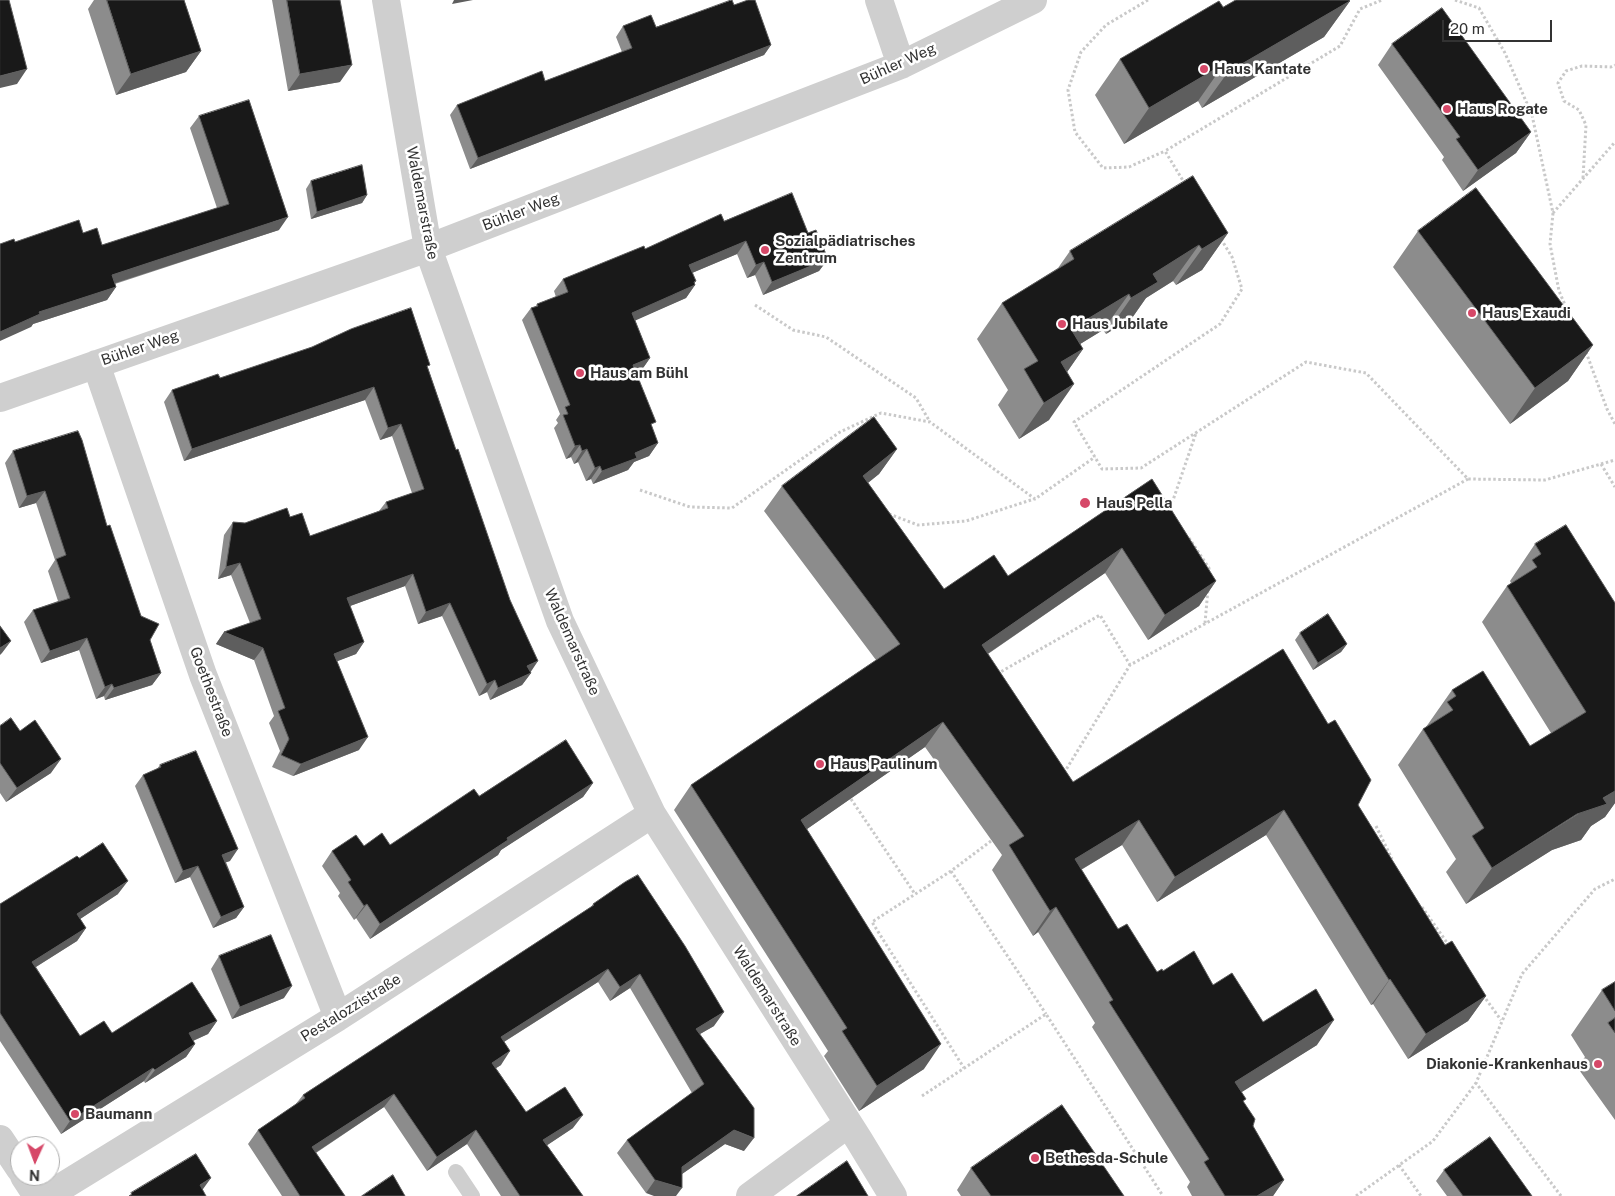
<!DOCTYPE html>
<html>
<head>
<meta charset="utf-8">
<style>
	body { margin:0 }
	#map { position:relative; width:1615px; height:1196px; overflow:hidden; background:#fff; font-family:"Public Sans",sans-serif }
	canvas { display:block }
	.north { position:absolute; left:10px; top:1136px; width:50px; height:50px; box-sizing:border-box; background:#fff; border:1px solid #adadad; border-radius:50%; rotate:182deg; font-size:14px; font-weight:700; line-height:20px; text-align:center; color:#323232 }
	.north::after { content:''; display:block; margin:auto; width:18px; height:22px; background:#d64868; clip-path:polygon(50% 0,100% 100%,50% 72%,0 100%) }
	.scale { position:absolute; left:1442px; top:20px; width:110px; height:22px; box-sizing:border-box; border:2px solid #323232; border-top:0; padding-left:6px; font-size:15px; line-height:18px; white-space:nowrap; color:#323232; -webkit-text-stroke:4px #fff; paint-order:stroke }
</style>
</head>
<body>
<div id="map">
<canvas width="1615" height="1196"></canvas>
<div class="north">N</div>
<div class="scale">20 m</div>
</div>
<script>
const ctx = document.querySelector('canvas').getContext('2d');
ctx.lineJoin = 'round';
function trace(path, color, width, dash) { ctx.strokeStyle = color; ctx.lineWidth = width; ctx.lineCap = dash ? 'butt' : 'round'; ctx.setLineDash(dash || []); ctx.stroke(path); }
function paint(path, color) { ctx.fillStyle = color; ctx.fill(path, 'evenodd'); }
function write(font, color, halo, rows, align = 'center') {
  ctx.font = font + ' "Public Sans",sans-serif'; ctx.lineWidth = 5; ctx.setLineDash([]); ctx.textBaseline = 'middle'; ctx.strokeStyle = halo; ctx.fillStyle = color; for (const [text, x, y, turn = 0] of rows) {
    ctx.save(); ctx.translate(x, y); ctx.rotate((+turn || 0) * Math.PI / 180); ctx.textAlign = isNaN(turn) ? turn : align; if (halo) ctx.strokeText(text, 0, 0); ctx.fillText(text, 0, 0); ctx.restore();
  }
}
trace(new Path2D(`
	M1148 0 1106 25 1081 52 1068 90 1075 132 1103 168 1129 167 1165 151
	M1455 0 1479 8 1505 53 1532 115 1553 213 1615 142
	M1583 178 1586 125 1579 110 1564 101 1558 83 1566 71 1582 66 1611 67 1615 65
	M1185 184 1165 151 1340 46 1360 9 1382 0
	M1553 213 1550 244 1559 291 1569 314
	M1221 239 1232 257 1242 289 1220 324 1074 422 1102 469 1141 468 1306 362 1366 373 1468 479 1545 480 1615 460
	M755 305 793 330 826 337 916 398 930 422
	M1586 352 1607 409 1615 424
	M1601 464 1615 487
	M640 490 690 507 732 508 840 432 881 413 930 422 1035 499 1095 457
	M1172 512 1170 509 1196 433
	M889 514 918 525 966 521 1034 499
	M1189 538 1209 568V573
	M1205 623 1208 589
	M997 674 1100 615 1130 665
	M1064 773 1130 665 1468 479
	M851 799 915 894
	M1376 826 1392 859
	M995 838 951 871 1046 1014
	M951 871 872 922 964 1068
	M1422 907 1450 947
	M1483 995 1501 1020
	M922 1096 1046 1014 1163 1196
	M1399 1165 1421 1196
	M1356 1196 1433 1141 1476 1083
	M1561 1196 1476 1083 1522 974 1595 889 1615 879`), '#c9c9c9', 3, [2.5, 2.5]);
trace(new Path2D(`
	M456 1172 472 1196`), '#cfcfcf', 16);
trace(new Path2D(`
	M386 0 428 248 560 621 652 814 859 1140 893 1196
	M879 0 901 65
	M96 364 203 675 338 1017
	M0 398 428 248 901 65 1033 0
	M47 1196 338 1017 652 814
	M750 1196 848 1124`), '#cfcfcf', 28);
trace(new Path2D(`
	M0 1139 20 1169
	M24 1176 37 1196`), '#cfcfcf', 28);
paint(new Path2D(`
	M94 0H184L201 51 186 72 116 95 88 9Z
	M272 0H340V82L288 91Z
	M1350 1 1324 37 1202 108 1198 101 1124 144 1095 95 1120 59 1223 7Z
	M734 5 771 45 764 55 470 169 450 115 457 105 545 81 622 52 616 37 623 26 656 27Z
	M1392 44 1531 132 1516 153 1463 191 1442 160 1444 157 1378 65Z
	M199 116 279 230 115 284 116 287 107 300 33 324 31 327 15 242 83 233 102 245 217 208 190 128Z
	M311 181 367 195 362 203 311 219 306 189Z
	M724 221 808 233 828 259 819 271 763 295 755 275 747 278 737 254 692 273 695 285 686 298 635 320 650 358 641 371 637 373 652 427 658 443 649 456 634 462 628 470 593 484 591 479 586 481 578 462 574 464 571 457 566 459 554 428 558 423 556 420 560 414 522 320 531 308 536 306 537 304 556 297 554 291 563 279Z
	M1418 231 1593 345 1568 381 1510 424 1393 267Z
	M1228 233 1202 270 1176 285 1173 281 1146 298 1132 318 1106 334 1103 330 1080 344 1083 349 1067 372 1049 420 1019 439 998 405 1008 390 977 339 1002 303 1058 268 1070 251Z
	M428 368 531 673 522 685 490 700 487 692 479 696 442 616 418 624 405 586 350 606 364 642 356 654 337 661 359 750 293 776 272 767 280 751 269 723 274 716 254 660 216 644 224 632 250 623 231 575 218 579 224 535 233 522 245 523 290 517 310 536 379 511 386 502 412 493 392 436 380 440 365 400 184 461 164 402 172 390 220 378Z
	M897 449 879 474 868 483 944 589 1008 576 1152 479 1216 581 1199 606 1148 640 1105 573 988 654 1073 782 1358 805 1445 945 1486 996 1468 1021 1408 1059 1373 1004 1371 1005 1266 835 1157 902 1122 845 1081 870 1118 929 1157 972 1163 971 1213 985 1263 1022 1317 1045 1241 1092 1244 1103 1253 1126 1284 1180 1273 1196H1192L1187 1187 1190 1182 1092 1027 1095 1023 1038 932 1033 936 992 870 1002 855 925 747 807 829 924 1069 859 1111 824 1056 828 1051 674 810 691 785 876 660 764 511 782 486Z
	M13 451 107 526 150 640 161 673 152 685 105 700 104 696 96 699 79 650 41 663 24 622 33 610 58 601 48 571 55 560 36 503 19 508 5 463Z
	M1535 544 1615 603V803L1605 817 1591 826 1581 840 1552 850 1466 904 1446 872 1456 859 1398 765 1423 729 1426 727 1452 690 1530 746 1551 733 1482 622 1507 586 1511 583 1510 581Z
	M1300 633 1347 644 1341 652 1313 670 1295 640Z
	M0 726 20 731 51 773 6 802 0 793Z
	M160 765 230 861 226 862 244 907 236 918 213 928 190 877 175 883 135 786 143 775 157 769Z
	M593 783 583 797 501 850 498 855 370 939 356 918 354 920 338 896 340 893 322 866 332 851 364 846 390 845 479 796Z
	M79 858 118 894 80 919 86 928 77 941 36 967 80 1036 217 1021 208 1034 193 1041 195 1044 186 1057 145 1083 144 1081 61 1134 0 1041V904Z
	M593 904 714 1026 700 1034 744 1151 725 1144 682 1174 646 1193 617 1153 627 1140 692 1093 630 988 610 1001 598 982 504 1042 501 1065 496 1068 526 1112 573 1128 547 1145 583 1196H501L467 1144 427 1171 384 1107 316 1153 345 1196H282L248 1144 258 1130 295 1105 303 1095 591 907Z
	M219 956 284 998 232 1019 211 969Z
	M1615 982V1120L1577 1067 1585 1057 1571 1035 1602 990Z
	M971 1168 1124 1196H961L957 1190Z
	M1444 1170 1532 1196H1447L1436 1181Z`), '#8c8c8c');
paint(new Path2D(`
	M454 0H473L452 4Z
	M1350 1 1324 37 1202 108 1228 72Z
	M771 45 764 55 470 169 478 158Z
	M201 51 186 72 116 95 131 74Z
	M1224 64 1198 101 1124 144 1149 108Z
	M352 65 340 82 288 91 300 74Z
	M27 69 17 84 0 88V76Z
	M1531 132 1516 153 1463 191 1478 170Z
	M367 195 362 203 311 219 317 212Z
	M288 217 279 230 103 287 112 275Z
	M1228 233 1202 270 1176 285 1202 249Z
	M746 241 737 254 680 278 689 265Z
	M1199 245 1173 281 1146 298 1132 318 1106 334 1131 298 1153 274Z
	M828 259 819 271 763 295 772 282Z
	M764 262 755 275 747 278 756 265Z
	M696 281 692 287 695 285 686 298 623 326 632 313Z
	M116 287 107 300 33 324 31 327 0 341V332L39 312Z
	M1129 294 1103 330 1046 365 1071 329Z
	M1593 345 1568 381 1510 424 1535 388Z
	M1083 349 1058 385 1061 362Z
	M650 358 641 371 625 377 633 365Z
	M1074 384 1049 420 1019 439 1044 403Z
	M374 387 365 400 184 461 192 449Z
	M401 424 392 436 380 440 388 428Z
	M658 443 649 456 634 462 628 470 593 484 602 471 635 453Z
	M580 445 571 457 566 459 575 446Z
	M587 449 578 462 574 464 582 451Z
	M897 449 879 474 845 501 863 476Z
	M600 466 591 479 586 481 595 468Z
	M45 491 36 503 19 508 27 496Z
	M1122 548 1105 573 964 670 982 645Z
	M240 563 231 575 218 579 226 567Z
	M413 574 405 586 339 610 347 598Z
	M1216 581 1199 606 1148 640 1165 615Z
	M450 603 442 616 418 624 426 612Z
	M224 632 263 648 254 660 216 644Z
	M87 638 79 650 41 663 50 651Z
	M11 641 2 653 0 655V648Z
	M364 642 356 654 325 666 334 654Z
	M1347 644 1341 652 1313 670 1318 663Z
	M538 661 530 673 527 666Z
	M161 673 152 685 105 700 114 688Z
	M531 673 522 685 490 700 498 688Z
	M495 680 487 692 479 696 487 684Z
	M112 684 104 696 96 699 105 687Z
	M943 722 925 747 784 845 801 820Z
	M368 737 359 750 293 776 301 764Z
	M61 759 51 773 6 802 17 788Z
	M593 783 583 797 501 850 498 855 370 939 380 924 507 838Z
	M1615 791V803L1605 817 1591 826 1581 840 1552 850 1466 904 1492 868Z
	M1284 810 1266 835 1157 902 1175 877Z
	M1139 820 1122 845 1057 884 1075 859Z
	M238 849 230 861 215 866 222 855Z
	M198 866 190 877 175 883 183 871Z
	M128 881 118 894 68 927 77 914Z
	M367 904 356 918 354 920 364 906Z
	M244 907 236 918 213 928 221 917Z
	M1056 907 1038 932 1033 936 1050 911Z
	M86 928 77 941 23 975 32 962Z
	M608 969 598 982 491 1050 501 1037Z
	M640 974 630 988 610 1001 620 987Z
	M1390 979 1373 1004 1371 1005 1389 980Z
	M292 986 284 998 232 1019 240 1007Z
	M1486 996 1468 1021 1408 1059 1426 1034Z
	M724 1012 714 1026 686 1042 696 1029Z
	M1334 1020 1317 1045 1218 1107 1235 1082Z
	M217 1021 208 1034 179 1047 189 1033Z
	M195 1044 186 1057 145 1083 155 1070Z
	M941 1044 924 1069 859 1111 877 1086Z
	M510 1051 501 1065 482 1077 492 1063Z
	M153 1068 144 1081 61 1134 70 1121Z
	M394 1094 384 1107 303 1161 312 1147Z
	M583 1115 573 1128 534 1154 543 1140Z
	M476 1130 467 1144 427 1171 437 1157Z
	M734 1130 754 1138 744 1151 725 1144 672 1181 682 1167Z
	M211 1178 198 1196 200 1185Z
	M655 1180 682 1188 676 1196H654L646 1193Z
	M1284 1180 1273 1196H1257Z`), '#5e5e5e');
const building = new Path2D(`
	M0 0H9L27 69 0 76Z
	M107 0H184L201 51 131 74Z
	M287 0H340L352 65 300 74Z
	M732 0 734 5 748 0H755L771 45 478 158 457 105 542 71 545 81 632 48 623 26 651 15 656 27Z
	M1236 0H1349L1350 1 1228 72 1224 64 1149 108 1120 59 1219 1 1223 7Z
	M1442 8 1531 132 1478 170 1456 139 1460 137 1392 44Z
	M249 100 288 217 112 275 116 287 39 312 40 314 0 332V244L14 239 15 242 79 220 83 233 97 228 102 245 229 204 199 116Z
	M362 165 367 195 317 212 311 181Z
	M1193 176 1228 233 1202 249 1199 245 1153 274 1158 282 1131 298 1129 294 1071 329 1083 349 1061 362 1074 384 1044 403 1024 369 1038 361 1002 303 1074 259 1070 251Z
	M1476 188 1593 345 1535 388 1418 231Z
	M792 193 808 233 816 230 828 259 772 282 764 262 756 265 746 241 689 265 696 281 694 282 695 285 632 313 650 358 633 365 656 422 651 424 658 443 635 453 637 458 602 471 600 466 595 468 587 449 582 451 580 445 575 446 563 415 568 414 565 407 570 405 531 308 538 306 537 304 568 292 563 279 644 246 645 249 721 214 724 221Z
	M411 308 430 365 427 366 456 450 458 449 510 600 538 661 527 666 531 673 498 688 495 680 487 684 450 603 426 612 413 574 347 598 364 642 334 654 368 737 301 764 281 755 289 739 278 711 285 708 263 648 224 632 261 619 240 563 226 567 233 522 245 523 287 508 290 517 302 513 310 536 388 508 386 502 424 489 401 424 388 428 374 387 192 449 172 390 218 374 220 378 312 347 351 329Z
	M874 417 897 449 863 476 944 589 994 555 1008 576 1152 479 1216 581 1165 615 1122 548 982 645 1073 782 1283 649 1328 724 1335 720 1371 780 1358 805 1445 945 1452 941 1486 996 1426 1034 1390 979 1389 980 1284 810 1175 877 1139 820 1075 859 1118 929 1127 924 1157 972 1162 969 1163 971 1194 951 1213 985 1232 973 1263 1022 1316 989 1334 1020 1235 1082 1246 1099 1243 1101 1255 1119 1253 1126 1284 1180 1257 1196H1225L1204 1162 1209 1159 1109 1002 1113 1000 1056 907 1050 911 1009 845 1024 836 943 722 801 820 941 1044 877 1086 842 1031 847 1028 691 785 900 644 782 486Z
	M78 431 82 440 107 526 110 525 141 616 159 624 150 640 161 673 114 688 112 684 105 687 87 638 50 651 33 610 70 598 56 559 66 555 45 491 27 496 13 451Z
	M1566 525 1615 603V791L1603 798 1607 804 1577 814 1492 868 1472 836 1484 828 1423 729 1453 710 1447 702 1456 696 1452 690 1483 671 1530 746 1586 712 1507 586 1537 567 1532 560 1541 554 1535 544Z
	M1328 614 1347 644 1318 663 1300 633Z
	M0 626 11 641 0 648Z
	M11 718 20 731 35 720 61 759 17 788 0 763V726Z
	M566 740 593 783 507 838 508 840 380 924 367 904 364 906 348 882 351 880 332 851 356 835 364 846 382 833 390 845 474 789 479 796Z
	M196 751 238 849 222 855 244 907 221 917 198 866 183 871 143 775 161 767 160 765Z
	M103 843 128 881 77 914 86 928 32 962 80 1036 104 1021 112 1033 192 982 217 1021 189 1033 195 1044 155 1070 153 1068 70 1121 0 1013V904L77 856 79 858Z
	M638 875 685 946 724 1012 696 1029 754 1108V1138L734 1130 682 1167V1188L655 1180 627 1140 704 1084 640 974 620 987 608 969 501 1037 510 1051 492 1063 526 1112 565 1087 583 1115 543 1140 583 1196H520L476 1130 437 1157 394 1094 312 1147 345 1196H300L258 1130 305 1098 303 1095 594 905 593 904 625 882Z
	M271 935 292 986 240 1007 219 956Z
	M1615 982V1011L1602 990Z
	M1615 1018V1033L1608 1023Z
	M1062 1105 1124 1196H991L971 1168Z
	M1490 1137 1532 1196H1463L1444 1170Z
	M196 1154 211 1178 200 1185 206 1196H129L132 1194 131 1193Z
	M847 1161 868 1196H797Z
	M393 1175 405 1196H362Z`);
paint(building, '#191919');
trace(building, '#5e5e5e', 1);
for (const [x, y, r, color] of [
	[1204,69,5,"#d64868"],
	[1447,109,5,"#d64868"],
	[765,250,5,"#d64868"],
	[1472,313,5,"#d64868"],
	[1062,324,5,"#d64868"],
	[580,373,5,"#d64868"],
	[1085,503,6,"#d64868"],
	[820,764,5,"#d64868"],
	[1598,1064,5,"#d64868"],
	[75,1114,5,"#d64868"],
	[1035,1158,5,"#d64868"]
]) { const dot = new Path2D(); dot.arc(x, y, r, 0, 2 * Math.PI); ctx.fillStyle = color; ctx.fill(dot); trace(dot, '#fff', 2); }
write('15px', '#323232', '#fff', [
	["Bühler Weg",898,64,-24],
	["Waldemarstraße",422,203,79],
	["Bühler Weg",521,212,-21],
	["Bühler Weg",140,348,-19],
	["Waldemarstraße",572,642,66],
	["Goethestraße",211,692,69],
	["Waldemarstraße",767,996,58],
	["Pestalozzistraße",351,1008,-32]
]);
write('bold 15px', '#323232', '#fff', [
	["Haus Kantate",1214,69],
	["Haus Rogate",1457,109],
	["Sozialpädiatrisches",775,241],
	["Zentrum",775,258],
	["Haus Exaudi",1482,313],
	["Haus Jubilate",1072,324],
	["Haus am Bühl",590,373],
	["Haus Pella",1096,503],
	["Haus Paulinum",830,764],
	["Diakonie-Krankenhaus",1588,1064,"right"],
	["Baumann",85,1114],
	["Bethesda-Schule",1045,1158]
], 'left');
</script>
</body>
</html>
